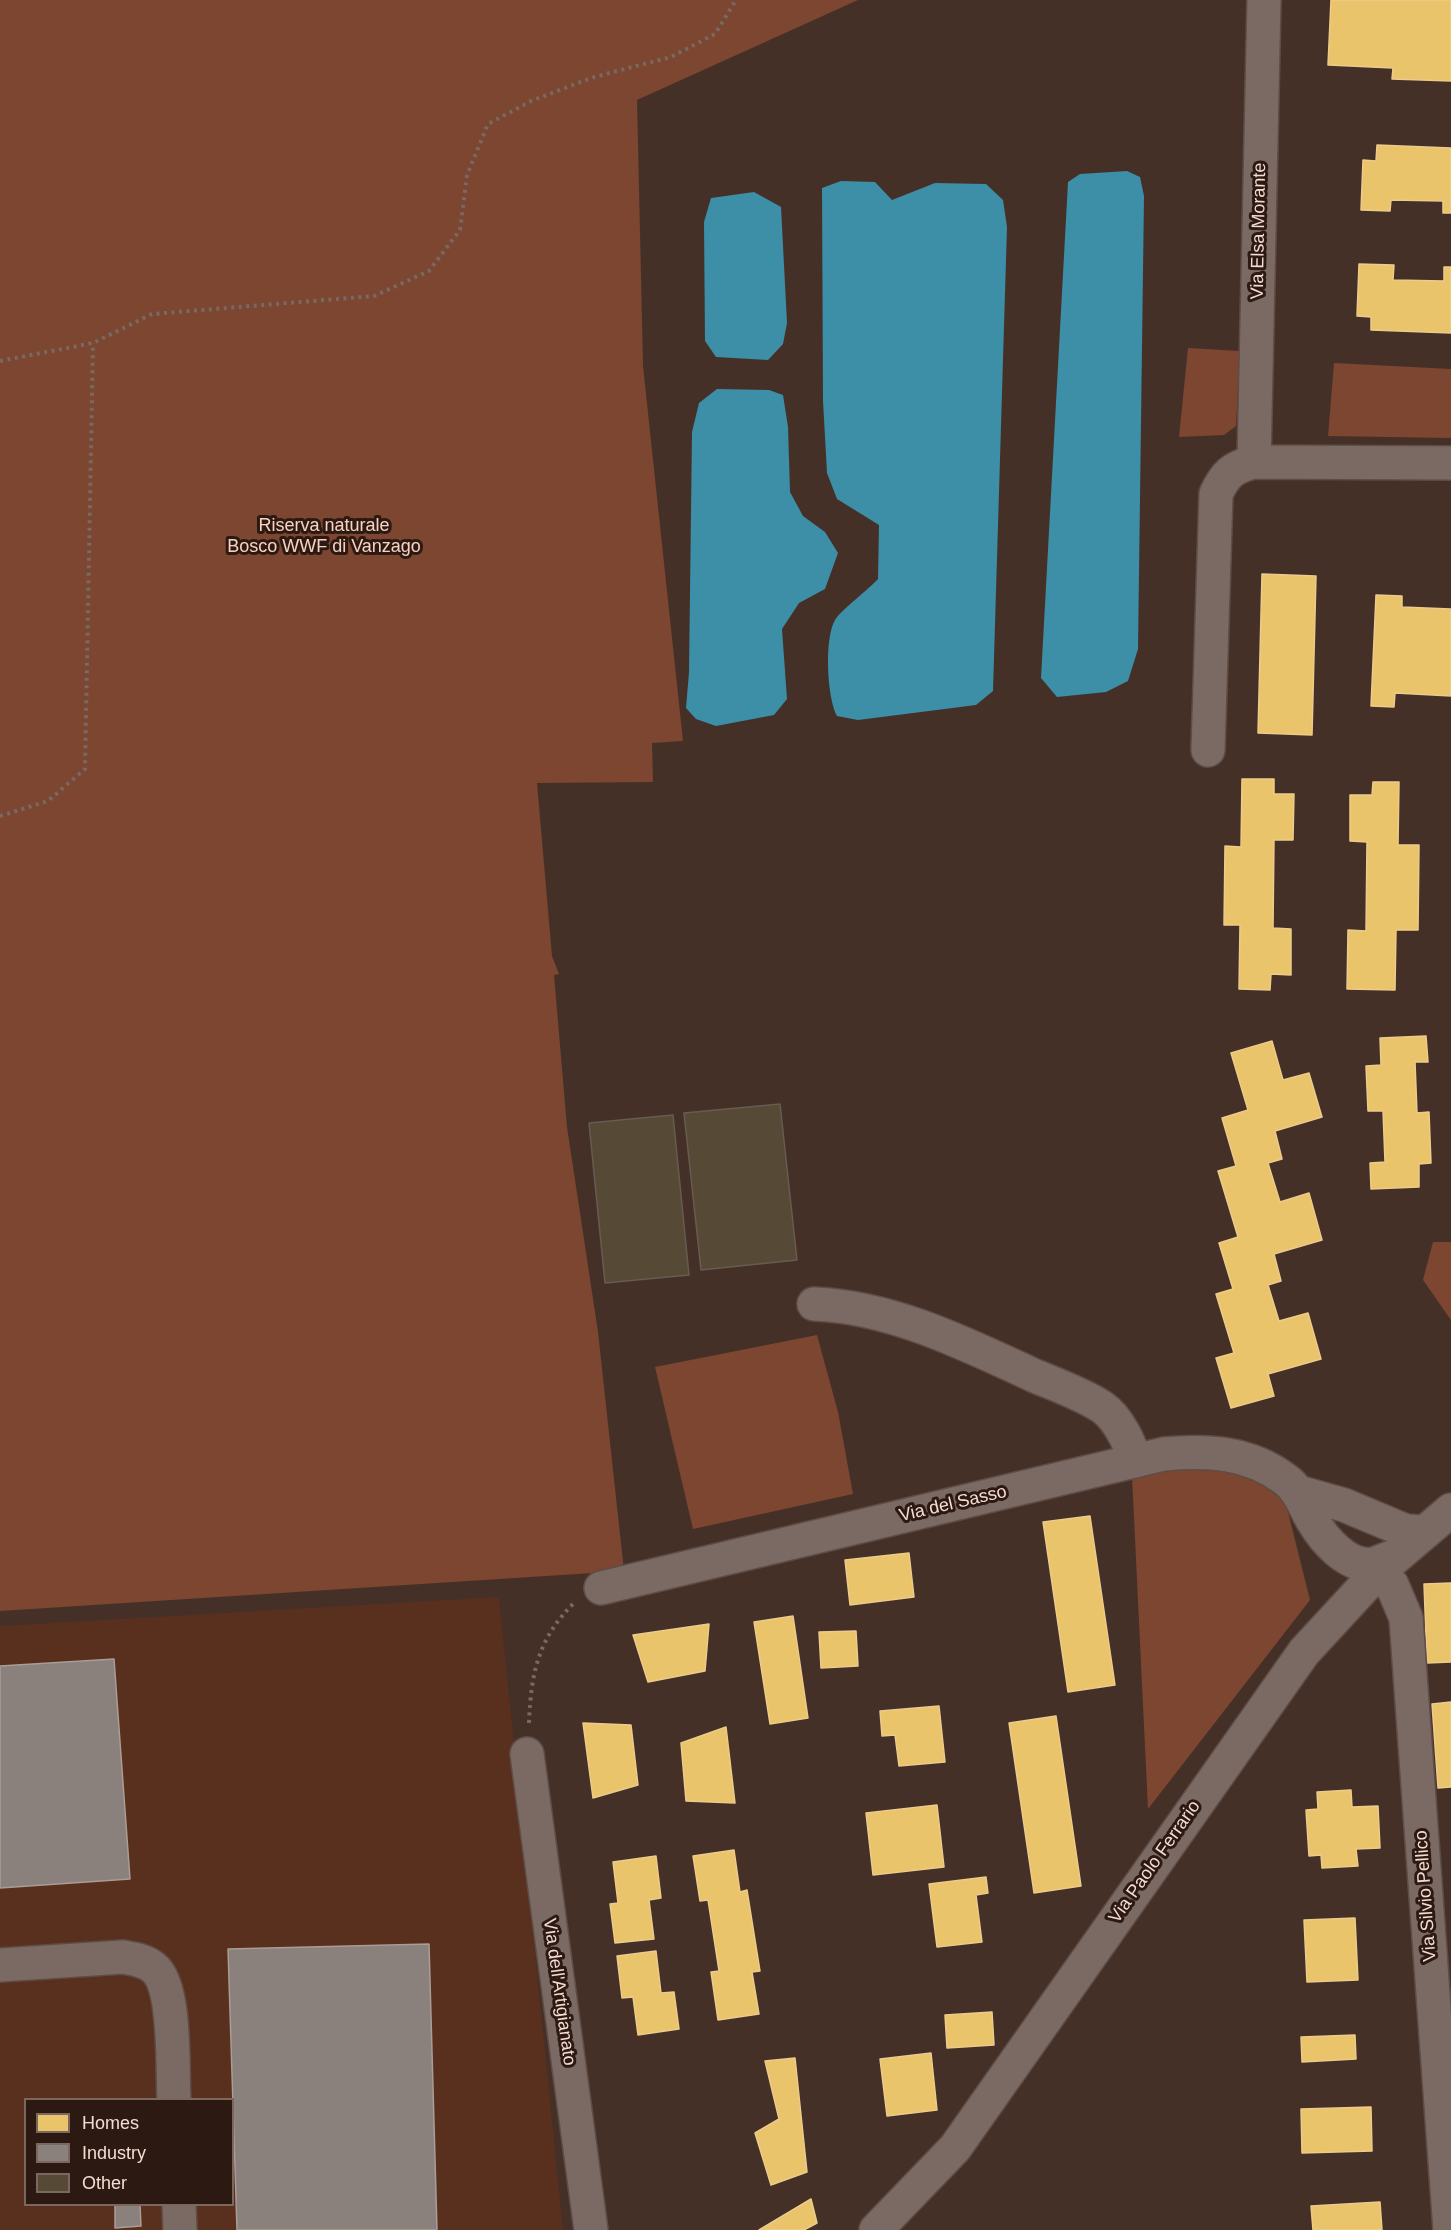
<!DOCTYPE html>
<html>
<head>
<meta charset="utf-8">
<style>
	body { margin:0 }
	#map { position:relative; width:1451px; height:2230px; overflow:hidden; background:#453028; font-family:Arial,sans-serif }
	canvas { display:block }
	.legend { position:absolute; left:24px; top:2098px; width:210px; height:108px; box-sizing:border-box; background:#2b1912; border:2px solid #7c675f; margin:0; padding:8px 10px; list-style:none; font-size:18px; color:#f5dcd3 }
	.legend li { display:flex; align-items:center; gap:12px; height:30px }
	.legend b { width:30px; border:2px solid #7c675f }
</style>
</head>
<body>
<div id="map">
<canvas width="1451" height="2230"></canvas>
<ul class="legend">
<li><b style="height:16px;background:#e9c46a"></b>Homes</li>
<li><b style="height:16px;background:#8a817c"></b>Industry</li>
<li><b style="height:16px;background:#564936"></b>Other</li>
</ul>
</div>
<script>
const ctx = document.querySelector('canvas').getContext('2d');
ctx.lineJoin = 'round';
function paint(path, color) { ctx.fillStyle = color; ctx.fill(path, 'evenodd'); }
function trace(path, color, width, dash) { ctx.strokeStyle = color; ctx.lineWidth = width; ctx.lineCap = dash ? 'butt' : 'round'; ctx.setLineDash(dash || []); ctx.stroke(path); }
function write(font, color, halo, rows, align = 'center') {
  ctx.font = font + ' Arial,sans-serif'; ctx.lineWidth = 6; ctx.setLineDash([]); ctx.textBaseline = 'middle'; ctx.strokeStyle = halo; ctx.fillStyle = color; for (const [text, x, y, turn = 0] of rows) {
    ctx.save(); ctx.translate(x, y); ctx.rotate((+turn || 0) * Math.PI / 180); ctx.textAlign = isNaN(turn) ? turn : align; if (halo) ctx.strokeText(text, 0, 0); ctx.fillText(text, 0, 0); ctx.restore();
  }
}
paint(new Path2D(`
	M499 1597 563 2230H0V1626ZM26 2100H232V2204H26Z`), '#592f1e');
paint(new Path2D(`
	M0 0H858L637 100 643 366 683 741 652 743 653 782 537 783 552 956 559 974 554 975 567 1127 598 1332 624 1571 0 1611Z
	M1188 348 1240 351 1236 426 1224 435 1179 437Z
	M1334 363 1451 369V438L1328 436Z
	M1433 1242H1451V1320L1423 1280Z
	M817 1335 838 1412 853 1494 693 1529 655 1367Z
	M1205 1466 1236 1471 1284 1496 1310 1600 1148 1809 1132 1476Z`), '#7c4631');
paint(new Path2D(`
	M1127 171 1140 177 1144 196 1138 649 1128 681 1106 692 1057 697 1041 678 1068 182 1080 174Z
	M841 181 875 182 892 200 935 183 986 184 1003 200 1007 227 993 691 976 705 858 720 837 716C827 698 824 639 835 620 840 611 869 589 878 579L879 525 837 499 827 473 823 401 822 188Z
	M754 192 781 207 787 323 783 344 768 360 716 357 705 341 704 222 711 198Z
	M717 389 769 390 783 395 788 427 790 492 803 516 825 532 838 553 825 589 799 603 782 629 787 699 774 715 716 726 696 719 686 708 689 672 692 432 699 403Z`), '#3d8ea7');
const homes = new Path2D(`
	M1331 0H1451V81L1392 79 1393 68 1328 65Z
	M1377 145 1451 148V213H1443V201L1391 200 1390 211 1361 210 1363 160 1376 161Z
	M1359 264 1394 265 1393 280 1444 281V267H1451V333L1371 330V317L1357 316Z
	M1262 574 1316 576 1312 735 1258 733Z
	M1376 595 1402 596V607L1451 609V696L1395 693 1394 707 1371 706Z
	M1242 779H1274V794H1294L1293 840H1274L1273 928 1291 929V975L1271 974 1270 990 1239 989 1240 925H1224L1225 846 1241 847Z
	M1373 782H1399L1398 845H1419L1418 930H1396L1395 990 1347 989 1348 930 1366 931 1367 842 1350 841V795H1372Z
	M1426 1036 1428 1062H1415L1417 1113 1429 1112 1431 1163 1419 1164V1187L1371 1189 1370 1163 1385 1162 1383 1111H1368L1366 1066 1381 1065 1380 1038Z
	M1272 1041 1283 1080 1309 1073 1322 1117 1275 1131 1282 1159 1268 1163 1280 1202 1309 1193 1322 1240 1274 1254 1281 1281 1268 1285 1279 1321 1308 1313 1321 1359 1268 1374 1274 1396 1231 1408 1216 1358 1234 1353 1216 1294 1233 1289 1219 1243 1238 1237 1218 1171 1236 1166 1222 1118 1248 1110 1231 1053Z
	M1090 1516 1115 1685 1068 1692 1043 1522Z
	M909 1553 914 1597 850 1605 845 1560Z
	M1451 1583V1662L1427 1663 1424 1584Z
	M793 1616 808 1718 770 1724 754 1622Z
	M709 1624 705 1671 648 1682 633 1635Z
	M856 1631 858 1666 821 1668 819 1632Z
	M1451 1702V1787L1438 1788 1432 1704Z
	M939 1706 945 1762 899 1766 895 1735 882 1736 880 1711Z
	M1056 1716 1081 1886 1034 1893 1009 1723Z
	M583 1723 631 1725 638 1785 593 1798Z
	M726 1727 735 1803 686 1801 681 1743Z
	M1351 1790 1352 1807 1378 1806 1380 1848 1356 1849 1358 1866 1322 1868 1321 1855 1309 1856 1306 1810 1318 1809 1317 1792Z
	M937 1805 944 1867 873 1875 866 1813Z
	M734 1850 740 1892 747 1890 760 1971 752 1972 759 2014 718 2020 711 1972 719 1971 708 1900 700 1901 693 1856Z
	M656 1856 661 1898 649 1900 654 1939 615 1943 610 1904 618 1903 613 1862Z
	M986 1877 988 1893 976 1895 982 1942 937 1947 929 1884Z
	M1355 1918 1358 1980 1307 1982 1304 1920Z
	M656 1951 661 1993 674 1992 679 2029 638 2035 633 1997 622 1998 617 1956Z
	M992 2012 994 2045 947 2048 945 2015Z
	M1355 2035 1356 2059 1302 2062 1301 2037Z
	M931 2053 937 2110 887 2116 880 2059Z
	M795 2058 807 2172 771 2185 755 2133 779 2119 765 2061Z
	M1371 2107 1372 2151 1302 2153 1301 2109Z
	M811 2199 817 2223 804 2230H759Z
	M1380 2202 1382 2230H1313L1311 2206Z`);
paint(homes, '#e9c46a');
trace(homes, '#edcb8a', 1.5);
const industry = new Path2D(`
	M114 1659 130 1879 0 1888V1666Z
	M429 1944 437 2230H237L228 1949Z
	M115 2204H140L141 2226 115 2228Z`);
paint(industry, '#8a817c');
trace(industry, '#aa9c96', 1.5);
const building = new Path2D(`
	M780 1104 797 1260 701 1270 684 1113Z
	M673 1115 689 1275 605 1283 589 1123Z`);
paint(building, '#564936');
trace(building, '#665c50', 1.5);
const minor = new Path2D(`
	M1254 462 1264 0
	M1208 750 1216 494C1225 474 1233 467 1254 462L1451 463
	M814 1304C892 1307 966 1344 1035 1376 1057 1385 1082 1394 1102 1407 1118 1418 1130 1443 1135 1461
	M1298 1492 1344 1505 1406 1531 1422 1532
	M1376 1574 1392 1585 1406 1618 1450 2230
	M601 1588 1164 1454C1207 1450 1250 1452 1286 1480 1300 1490 1304 1507 1313 1521 1324 1540 1348 1568 1373 1564 1380 1562 1388 1558 1395 1556
	M527 1754 591 2230
	M0 1965 123 1957C134 1959 145 1960 154 1968 177 1987 172 2070 174 2100
	M179 2204 180 2230
	M876 2230 955 2148 1304 1652 1376 1574 1451 1510`);
trace(minor, '#5e4c45', 36);
trace(new Path2D(`
	M0 361 93 343 152 314 374 296 429 271 460 230 467 175 488 124 531 101 594 77 671 57 715 34 736 0
	M0 816 48 801 85 769 93 343
	M529 1723C531 1673 538 1638 575 1602`), '#786964', 4, [3, 4.5]);
trace(minor, '#7b6a64', 33);
write('18px', '#f5dcd3', '#2b1912', [
	["Via Elsa Morante",1259,231,-89],
	["Via del Sasso",953,1504,-13],
	["Via Paolo Ferrario",1155,1862,-55],
	["Via Silvio Pellico",1426,1896,-94],
	["Via dell'Artigianato",559,1992,82]
]);
write('18px', '#f9d1c2', '#2b1912', [
	["Riserva naturale",324,526],
	["Bosco WWF di Vanzago",324,547]
]);
</script>
</body>
</html>
